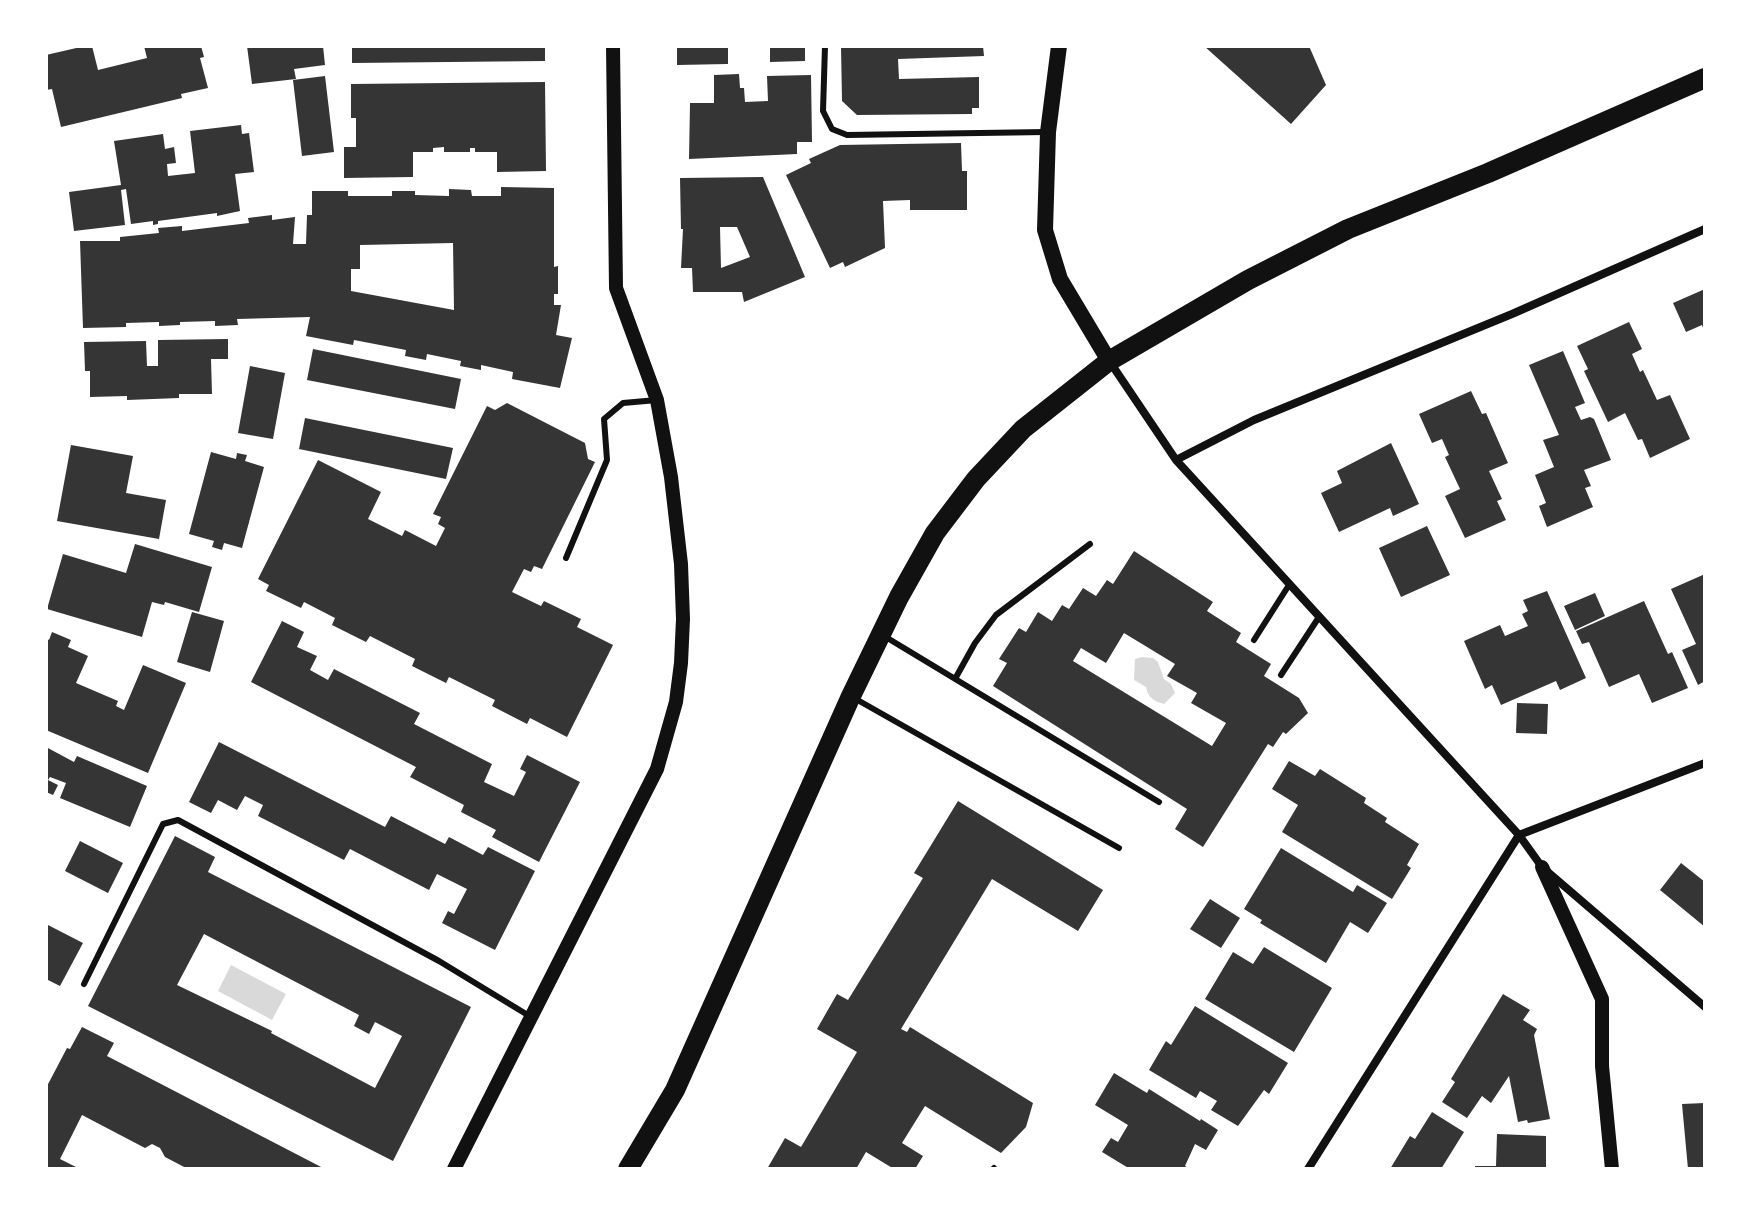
<!DOCTYPE html>
<html>
<head>
<meta charset="utf-8">
<style>
	body { margin:0 }
	#map { position:relative; width:1751px; height:1215px; overflow:hidden; background:#fff; font-family:Roboto,sans-serif }
	canvas { display:block }
	.frame { position:absolute; inset:0; border:48px solid #fff; pointer-events:none }
</style>
</head>
<body>
<div id="map">
<canvas width="1751" height="1215"></canvas>
<div class="frame"></div>
</div>
<script>
const ctx = document.querySelector('canvas').getContext('2d');
ctx.lineJoin = 'round';
function paint(path, color) { ctx.fillStyle = color; ctx.fill(path, 'evenodd'); }
function trace(path, color, width, dash) { ctx.strokeStyle = color; ctx.lineWidth = width; ctx.lineCap = dash ? 'butt' : 'round'; ctx.setLineDash(dash || []); ctx.stroke(path); }
paint(new Path2D(`
	M1142 657 1153 658 1158 662 1164 679 1171 684 1175 693 1164 704C1154 701 1148 698 1146 687L1134 680 1135 659Z
	M231 965 286 994 272 1020 218 991Z`), '#d9d9d9');
paint(new Path2D(`
	M85 46H92L98 70 147 58 144 46H201L204 57 200 58 208 88 181 94 182 98 61 127 52 89 46 90V55Z
	M247 46H323L325 65 294 69 296 79 252 84Z
	M352 46H545V61L352 63Z
	M677 46H728V64L677 65Z
	M770 46H805V61L770 62Z
	M841 46H983L984 56 898 59 899 79 979 77V108H972V114L857 115 842 101Z
	M1204 46H1309L1326 85 1291 124Z
	M739 74 740 88H744L745 102 768 101 767 76 811 75 812 142H797V154L689 159 690 103H714V75Z
	M325 76 334 152 302 156 293 80Z
	M545 82 546 171 497 172V152H475V148H470V152H444V147L433 148V152H413V177L344 178V147H356V118H351V84Z
	M241 125 242 134 249 133 254 172 235 174 240 211 217 216V213L158 221V224L153 225V221L131 224 126 189 121 190 125 225 74 231 69 192 121 185 114 141 163 134 165 149 174 147 176 163 167 164 168 176 195 173 190 131Z
	M961 143 962 171H967V210H910V200L883 201 885 248 845 267 843 262 830 268 786 175 811 163 809 159 840 145Z
	M763 177 805 277 744 302 742 292H693L692 268H681L683 229H681L680 178ZM720 227H737L750 257 721 268Z
	M501 187 554 188V267L558 266V294H554V305H561L556 335 572 338 560 388 512 379 513 372 481 365V370L460 366 461 361 427 354 426 360 405 356 406 350 354 340 353 345 306 336 310 317 237 319 238 325 215 326V321L180 322V325L159 326V322L126 323V327L83 328 80 241H120V237L159 233 158 228 182 226V231L249 223 248 218 272 215V220L295 217 293 244H306L307 215H312V191H348V196H392V191H415V195L449 196V189L471 190 472 196H501ZM453 243 454 310 351 291V269H360V245Z
	M1705 289V333L1702 325 1686 332 1673 303Z
	M1629 322 1642 349 1632 354 1640 372 1643 370 1657 400 1670 395 1690 439 1650 458 1642 439 1638 440 1625 413 1608 422 1584 371 1588 369 1577 346Z
	M228 339V359H211L212 394H179V398L127 400V396L90 397V371H85L84 342 146 341 147 366H158V340Z
	M313 349 461 379 455 409 307 380Z
	M1563 351 1585 403 1575 407 1581 420 1590 417 1594 419 1611 460 1584 470 1591 486 1585 488 1593 507 1547 527 1539 506 1546 503 1535 475 1554 467 1543 440 1559 435 1529 365Z
	M250 366 285 373 273 439 238 433Z
	M1471 391 1482 414 1486 413 1508 463 1489 471 1502 499 1497 501 1506 520 1465 538 1445 496 1460 489 1445 457 1449 455 1442 439 1432 443 1419 414Z
	M507 403 585 443 588 459 595 462 542 569 534 566 531 572 524 569 512 592 541 606 544 601 581 619 577 627 613 645 567 737 530 718 527 724 492 706 495 700 449 677 446 683 412 666 415 659 370 636 366 642 332 625 335 618 304 602 301 608 266 591 269 585 258 579 318 460 381 492 368 519 402 536 405 530 436 546 445 528 438 524 441 517 433 514 487 406 495 410Z
	M305 418 453 448 446 479 299 449Z
	M1391 443 1419 504 1393 516 1390 508 1339 532 1321 493 1342 483 1337 471Z
	M71 445 133 456 126 493 166 500 159 539 57 521Z
	M211 452 236 459 237 453 247 455 245 461 264 467 242 548 224 543 222 550 212 547 214 541 189 534Z
	M1427 526 1450 575 1401 597 1379 548Z
	M135 544 212 567 199 612 165 602 164 605 152 602 142 637 47 609 63 554 126 573Z
	M1134 551 1213 602 1207 611 1241 633 1236 642 1271 664 1264 676 1299 698 1308 713 1286 734 1283 732 1273 747 1268 744 1203 847 1175 829 1187 809 993 686 1007 663 999 659 1019 628 1026 632 1038 612 1052 621 1062 605 1069 609 1083 588 1096 596 1107 580 1113 584ZM1124 633 1175 664 1167 676 1197 693 1191 703 1226 723 1212 746 1073 661 1081 648 1106 663Z
	M1705 574V681L1698 685 1682 650 1696 644 1671 589Z
	M1547 591 1586 678 1560 690 1556 681 1501 705 1492 685 1485 689 1464 641 1500 625 1505 636 1528 626 1522 614 1528 611 1523 600Z
	M1595 593 1605 616 1575 630 1564 606Z
	M1644 601 1668 654 1672 652 1688 688 1652 703 1639 674 1609 687 1589 642 1582 644 1576 631Z
	M192 612 224 621 210 672 177 662Z
	M282 621 304 632 297 647 317 656 310 670 328 680 334 669 420 713 414 724 492 764 484 782 514 796 526 772 520 769 527 755 580 782 539 862 492 837 496 830 461 812 464 805 410 777 416 767 251 682Z
	M52 632 71 640 68 647 88 656 76 683 118 701 116 706 124 710 143 665 186 683 148 773 46 730V638L49 640Z
	M1517 703 1548 704 1547 734 1516 733Z
	M219 742 385 827 391 816 445 844 449 837 483 855 488 847 535 871 495 950 442 923 448 911 454 914 467 889 437 874 429 890 350 849 344 860 258 816 263 805 245 796 237 810 218 800 211 813 189 802Z
	M46 747 74 762 77 756 147 786 130 827 60 798 66 783 50 777 48 780 58 785 53 795 46 792Z
	M1289 761 1315 776 1320 769 1366 798 1364 803 1387 818 1385 822 1419 844 1407 865 1411 868 1392 899 1282 832 1298 805 1272 789Z
	M958 801 1103 890 1078 931 992 879 901 1029 907 1032 910 1027 1033 1103 1026 1127 1001 1153 925 1106 902 1143 923 1156 915 1169H894L866 1152 856 1169H767L785 1138 801 1147 857 1052 817 1029 837 994 848 1000 923 878 914 873Z
	M175 836 215 857 208 872 471 1007 393 1161 88 1006ZM204 934 359 1015 354 1026 369 1034 375 1022 402 1036 375 1088 271 1033 272 1031 177 985Z
	M80 841 123 863 108 893 65 871Z
	M1281 848 1353 892 1357 885 1387 903 1368 933 1350 922 1326 963 1260 923 1262 920 1244 909Z
	M1681 863 1705 882V927L1660 890Z
	M1210 899 1240 918 1221 948 1190 929Z
	M46 924 83 943 60 986 46 979Z
	M1264 947 1332 988 1294 1052 1205 999 1233 952 1253 964Z
	M1503 994 1530 1010 1523 1020 1537 1029 1534 1035 1550 1119 1528 1123 1527 1120 1518 1122 1509 1076 1491 1103 1482 1096 1467 1118 1442 1102 1455 1082 1451 1079Z
	M1195 1006 1288 1063 1269 1094 1264 1090 1238 1126 1211 1110 1217 1101 1200 1091 1196 1098 1149 1070 1166 1041 1171 1045Z
	M82 1027 114 1043 107 1056 325 1169H188L165 1157 160 1148 152 1144 145 1148 82 1115 60 1159 80 1169H46V1088L67 1048 70 1049Z
	M1114 1073 1147 1093 1149 1089 1200 1121 1201 1119 1218 1130 1206 1150 1195 1144 1185 1166 1190 1169H1130L1102 1152 1111 1138 1118 1142 1128 1125 1095 1105Z
	M1705 1103V1169H1688L1682 1104Z
	M1432 1112 1464 1132 1441 1169H1390L1410 1136 1415 1139Z
	M1497 1134 1546 1136V1169H1475V1166H1496Z`), '#353535');
trace(new Path2D(`
	M825 46 823 111 832 129 847 135 1046 132
	M566 558 607 460 604 419 623 403 657 400
	M884 636 1159 802
	M1254 640 1289 585
	M1281 675 1319 617
	M955 679 975 643 996 615 1090 544
	M854 698 1119 848
	M84 984 163 824 178 820 439 961 531 1017
	M993 1169 994 1168`), '#111', 6);
trace(new Path2D(`
	M1110 362 1176 460 1519 835 1542 867 1705 1007
	M1176 460 1254 420 1512 314 1705 229
	M1308 1169 1519 835 1705 763`), '#111', 8);
trace(new Path2D(`
	M1542 867 1602 999V1066L1612 1169
	M454 1169 657 769 676 702 681 663 683 619 681 564 671 477 657 400 616 288 613 46`), '#111', 14);
trace(new Path2D(`
	M1059 46 1048 132 1045 230 1060 279 1109 361`), '#111', 16);
trace(new Path2D(`
	M628 1169 675 1090 851 696 899 597 935 533 976 479 1023 429 1109 361 1248 280 1348 229 1488 173 1705 78`), '#111', 20);
</script>
</body>
</html>
